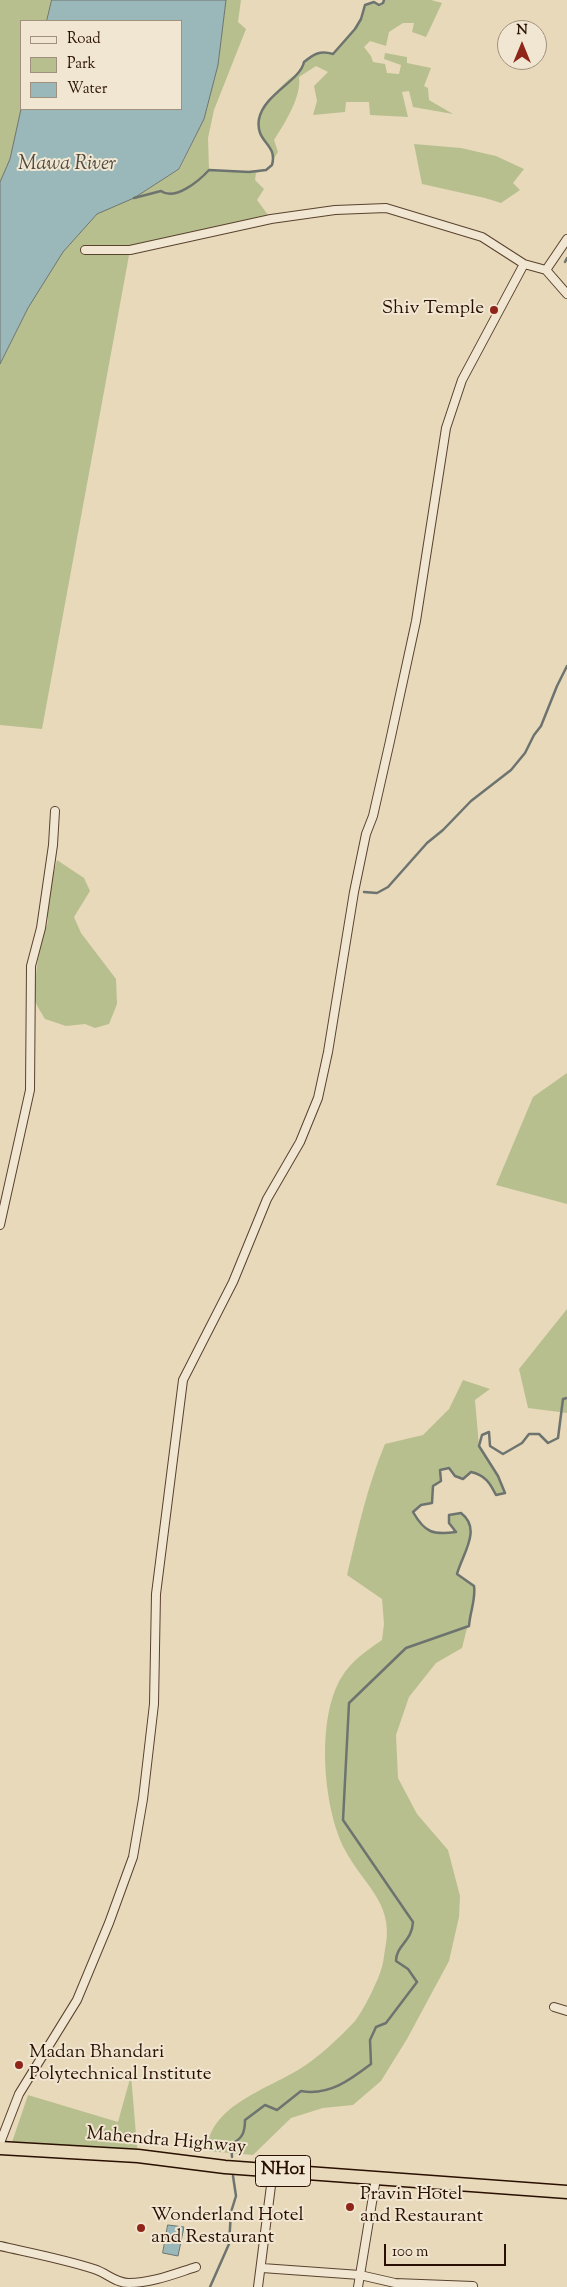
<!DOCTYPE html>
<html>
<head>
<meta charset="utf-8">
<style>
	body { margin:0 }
	#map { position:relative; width:567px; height:2287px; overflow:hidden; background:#e8d9ba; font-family:"Sorts Mill Goudy",serif }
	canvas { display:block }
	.legend { position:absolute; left:20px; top:20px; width:162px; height:90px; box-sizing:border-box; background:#f0e6d2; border:1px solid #a0907e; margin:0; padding:6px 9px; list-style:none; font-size:15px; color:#290f00 }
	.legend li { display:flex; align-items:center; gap:10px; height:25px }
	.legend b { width:25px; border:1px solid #a0907e }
	.north { position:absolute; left:497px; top:20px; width:50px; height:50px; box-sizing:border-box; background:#f0e6d2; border:1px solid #a0907e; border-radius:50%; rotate:0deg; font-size:14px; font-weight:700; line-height:20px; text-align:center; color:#290f00 }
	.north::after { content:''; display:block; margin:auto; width:18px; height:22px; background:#8f2418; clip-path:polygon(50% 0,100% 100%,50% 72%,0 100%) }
	.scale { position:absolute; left:384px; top:2244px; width:122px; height:22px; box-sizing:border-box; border:2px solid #290f00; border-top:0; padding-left:6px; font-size:15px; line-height:18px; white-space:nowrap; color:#290f00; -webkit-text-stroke:4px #f0e6d2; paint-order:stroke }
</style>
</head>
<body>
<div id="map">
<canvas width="567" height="2287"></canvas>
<ul class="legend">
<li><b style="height:6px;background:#f0e6d2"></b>Road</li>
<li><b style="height:14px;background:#b8bf8e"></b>Park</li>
<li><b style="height:14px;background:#9ab8b9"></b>Water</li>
</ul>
<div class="north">N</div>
<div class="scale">100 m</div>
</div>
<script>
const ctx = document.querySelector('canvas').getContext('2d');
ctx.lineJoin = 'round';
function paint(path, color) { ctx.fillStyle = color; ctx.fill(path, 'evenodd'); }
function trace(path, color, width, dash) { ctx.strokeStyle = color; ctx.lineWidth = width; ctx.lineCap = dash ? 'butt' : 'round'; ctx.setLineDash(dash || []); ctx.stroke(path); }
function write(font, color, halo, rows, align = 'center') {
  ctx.font = font + ' "Sorts Mill Goudy",serif'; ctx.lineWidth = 4; ctx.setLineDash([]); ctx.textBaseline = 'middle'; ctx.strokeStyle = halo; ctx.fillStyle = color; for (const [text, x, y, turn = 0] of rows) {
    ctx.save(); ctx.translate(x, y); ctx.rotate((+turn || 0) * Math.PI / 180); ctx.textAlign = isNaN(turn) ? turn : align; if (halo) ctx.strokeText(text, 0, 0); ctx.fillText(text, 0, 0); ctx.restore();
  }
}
paint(new Path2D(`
	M0 0H52L47 21H21V109L10 159 0 182Z
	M226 0H241L238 22 246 29 214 110 208 138 209 170 231 172 266 170 256 173 255 180 264 189 257 200 271 219 130 250 42 729 0 725V364L28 308 63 252 97 214 134 198 180 169 204 119 218 65Z
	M384 0H431L442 3 426 37 412 32 414 23H403L389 32 386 46 370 41 364 47 371 56 373 62 385 64 387 73 399 74 401 65 384 59 385 53 407 57V63L431 68 424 86 428 88 429 100 453 114 413 107 409 91 402 92 408 117 370 115 369 102H346L345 112 313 115 317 101 314 86 328 72 316 66 299 77C302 96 285 123 274 140L278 152 273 160C272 143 260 142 259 130 258 108 273 95 287 81 295 74 302 72 304 62L318 53 333 54 355 29 361 19 365 5 374 2 379 5 383 3Z
	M414 144 461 148 496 156 524 169 513 183 520 190 501 203 485 198 422 184Z
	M57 860 84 878 90 891 74 917 81 933 116 979 117 1004 109 1024 95 1028 85 1024 66 1026 45 1019C42 1014 38 1008 36 1003 32 993 39 953 41 941 44 928 53 922 44 909Z
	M567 1073V1204L496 1185 533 1097Z
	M567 1309V1413L528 1408 519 1369Z
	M463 1380 490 1389 475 1400 479 1446 498 1476 505 1493 496 1495C490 1483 485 1475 471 1472L463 1479 455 1476 449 1468 441 1469V1481L433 1486 432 1503 421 1505 413 1512C424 1532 434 1536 456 1532L449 1523V1515L461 1513C482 1529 463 1553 457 1574L474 1586 475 1596 462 1648 436 1663 409 1697 396 1735 398 1778 417 1814 448 1850 460 1896 459 1917 449 1961 407 2039 381 2081 353 2105 323 2108 291 2118 253 2155 208 2151C206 2108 267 2089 298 2070 318 2058 339 2038 355 2021 363 2011 377 1983 381 1970 384 1962 384 1953 386 1944 393 1902 362 1883 345 1850 323 1808 316 1720 341 1678 351 1661 366 1651 382 1640L384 1624 382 1599 347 1575C358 1529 367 1487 385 1444L423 1435 449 1409Z
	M131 2075 138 2158 9 2151 28 2095 118 2122Z`), '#b8bf8e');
const water = new Path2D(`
	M52 0H226L218 65 204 119 179 169 134 198 97 214 63 252 28 308 0 364V182L10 159 21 109H181V21H47Z
	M168 2225 184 2227 178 2256 163 2253Z`);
paint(water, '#9ab8b9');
trace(water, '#6d746f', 1);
trace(new Path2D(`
	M134 198 161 191C175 201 199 181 209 170L249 172 266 170 272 165C278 143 255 143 259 119 264 94 300 81 304 62 314 54 320 50 333 54L355 29 361 19 365 5 374 2 379 5 383 3 384 0
	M565 262 567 258
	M364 892 377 893 388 887 427 843 443 830 471 801 511 770 525 753 534 735 541 726 557 686 567 666
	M232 2157 231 2144C242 2139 245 2133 245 2120L265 2105 277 2110 301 2091C329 2096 350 2080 371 2064L370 2040 376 2027 386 2023 417 1982 408 1969 396 1961C396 1945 412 1942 413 1922L343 1820 349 1703 406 1648 469 1626C470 1612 476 1599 474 1586L457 1574C463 1553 482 1529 461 1513L449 1515V1523L456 1532C433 1535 425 1533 413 1512L421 1505 432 1503 433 1486 441 1481 440 1470 449 1468 455 1476 463 1479 471 1472C485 1475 490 1483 496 1495L505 1493 498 1476 479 1446 482 1435 489 1432 490 1446 503 1454 522 1443 529 1434H539L548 1443 558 1438 563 1399 567 1398
	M210 2287 229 2244 231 2212 236 2196 233 2176`), '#6d746f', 2.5);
const minor = new Path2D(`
	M85 250H130L271 219 335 210 386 208 482 237 524 264 546 270 567 294
	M546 270 567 239
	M0 1225 30 1090 31 966 41 928 53 845 55 811
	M554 2007 567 2011
	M0 2143 19 2094 77 2000 109 1923 133 1857 143 1799 154 1704 156 1594 183 1380 233 1282 267 1199 300 1142 318 1098 328 1052 354 892 366 834 373 816 390 741 416 621 446 428 462 380 524 264
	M0 2246C31 2253 63 2259 94 2269 107 2273 115 2283 129 2283 152 2283 174 2274 196 2267
	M262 2268 360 2275 376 2178
	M258 2287 273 2170
	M358 2287 360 2275 395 2283 473 2286`);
const trunk = new Path2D(`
	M0 2148 138 2156 225 2167 567 2192`);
trace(minor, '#59422e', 10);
trace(trunk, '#290f00', 15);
trace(minor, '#f0e6d2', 8);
trace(trunk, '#e8d9ba', 12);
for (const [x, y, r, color] of [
	[494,310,5,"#8f2418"],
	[19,2065,5,"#8f2418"],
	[350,2207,5,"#8f2418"],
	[141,2228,5,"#8f2418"]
]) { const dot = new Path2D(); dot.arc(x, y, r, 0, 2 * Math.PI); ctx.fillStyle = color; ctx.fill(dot); trace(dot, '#f0e6d2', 2); }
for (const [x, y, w] of [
	[283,2171,55]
]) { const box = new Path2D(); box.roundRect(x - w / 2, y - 15.5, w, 31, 4); ctx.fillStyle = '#f0e6d2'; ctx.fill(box); trace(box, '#290f00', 1); }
write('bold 18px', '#290f00', null, [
	["NH01",283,2171]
]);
write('19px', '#290f00', '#f0e6d2', [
	["Shiv Temple",484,310,"right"],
	["Madan Bhandari",29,2054],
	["Polytechnical Institute",29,2076],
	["Pravin Hotel",360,2196],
	["and Restaurant",360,2218],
	["Wonderland Hotel",151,2217],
	["and Restaurant",151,2239]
], 'left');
write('19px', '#290f00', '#f0e6d2', [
	["Mahendra Highway",166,2142,5]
]);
write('italic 20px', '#514a41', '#f0e6d2', [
	["Mawa River",67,166]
]);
</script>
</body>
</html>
